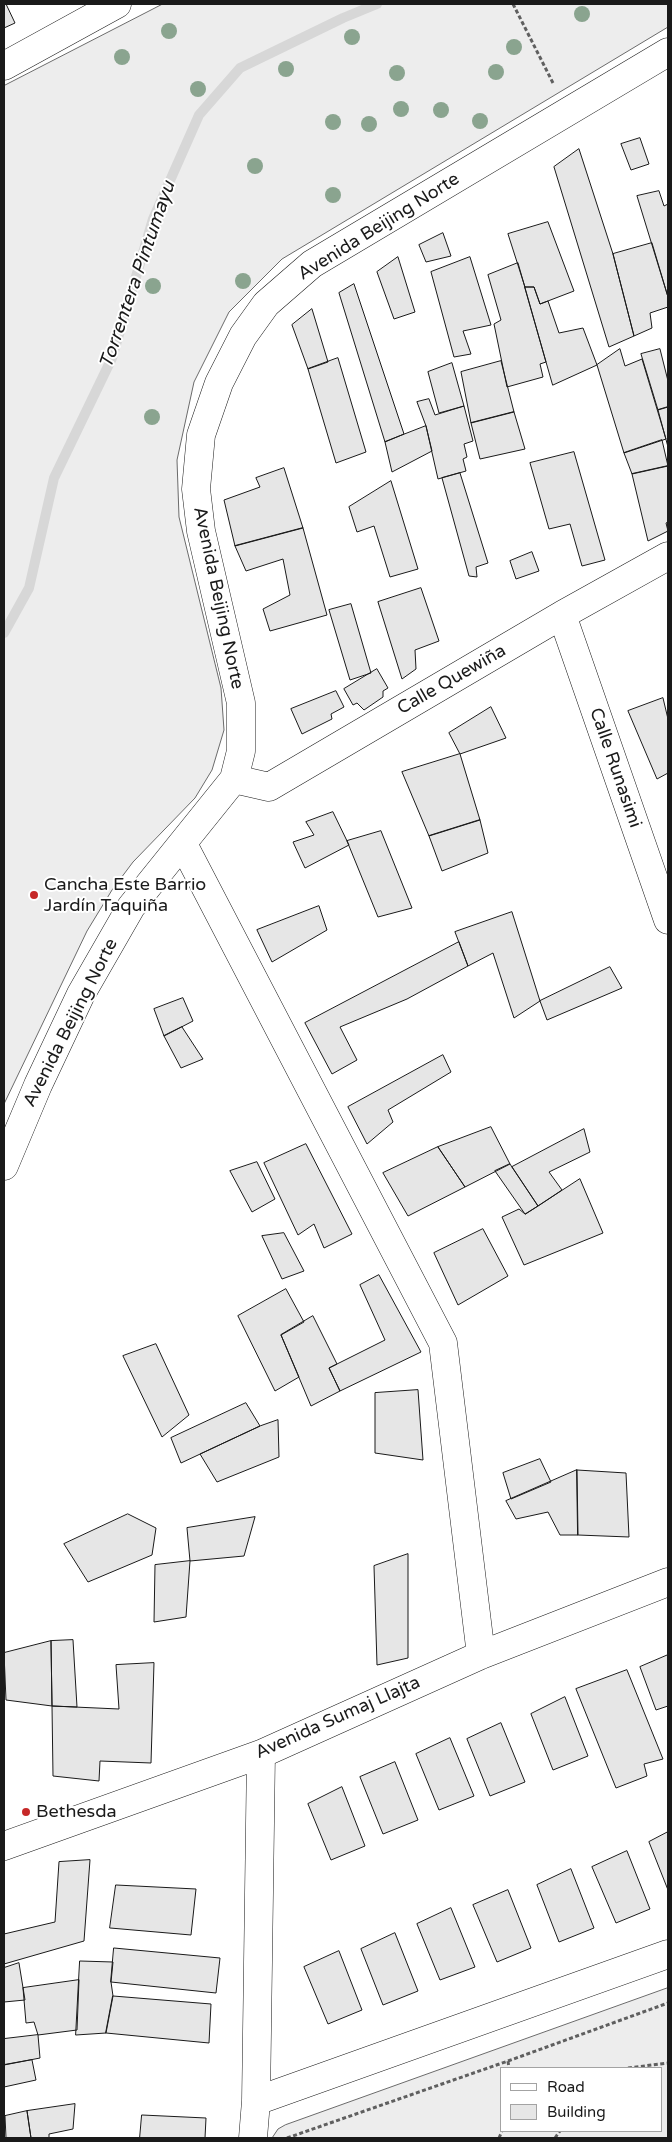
<!DOCTYPE html>
<html>
<head>
<meta charset="utf-8">
<style>
	body { margin:0 }
	#map { position:relative; width:672px; height:2142px; overflow:hidden; background:#fff; font-family:"Varela Round",sans-serif }
	canvas { display:block }
	.frame { position:absolute; inset:0; border:5px solid #1a1a1a; pointer-events:none }
	.legend { position:absolute; left:500px; top:2067px; width:162px; height:65px; box-sizing:border-box; background:#fff; border:1px solid #a3a3a3; margin:0; padding:6px 9px; list-style:none; font-size:15px; color:#1a1a1a }
	.legend li { display:flex; align-items:center; gap:10px; height:25px }
	.legend b { width:25px; border:1px solid #a3a3a3 }
</style>
</head>
<body>
<div id="map">
<canvas width="672" height="2142"></canvas>
<div class="frame"></div>
<ul class="legend">
<li><b style="height:6px;background:#fff"></b>Road</li>
<li><b style="height:14px;background:#e6e6e6"></b>Building</li>
</ul>
</div>
<script>
const ctx = document.querySelector('canvas').getContext('2d');
ctx.lineJoin = 'round';
function paint(path, color) { ctx.fillStyle = color; ctx.fill(path, 'evenodd'); }
function trace(path, color, width, dash) { ctx.strokeStyle = color; ctx.lineWidth = width; ctx.lineCap = dash ? 'butt' : 'round'; ctx.setLineDash(dash || []); ctx.stroke(path); }
function write(font, color, halo, rows, align = 'center') {
  ctx.font = font + ' "Varela Round",sans-serif'; ctx.lineWidth = 4; ctx.setLineDash([]); ctx.textBaseline = 'middle'; ctx.strokeStyle = halo; ctx.fillStyle = color; for (const [text, x, y, turn = 0] of rows) {
    ctx.save(); ctx.translate(x, y); ctx.rotate((+turn || 0) * Math.PI / 180); ctx.textAlign = isNaN(turn) ? turn : align; if (halo) ctx.strokeText(text, 0, 0); ctx.fillText(text, 0, 0); ctx.restore();
  }
}
const built = new Path2D(`
	M163 4H668V27L282 259 229 312 194 382 177 460 179 517 221 688 224 730 212 770 195 798 133 862 112 890 87 931 4 1104V86Z
	M668 1988V2138H272L278 2129 285 2125ZM661 2068V2131H501V2068Z`);
paint(built, '#ededed');
trace(built, '#6a6a6a', 1);
trace(new Path2D(`
	M4 633 29 588 54 478 112 358 153 219 199 115 240 68 343 18 377 4`), '#d7d7d7', 10);
const building = new Path2D(`
	M4 4H6L15 23 4 28Z
	M640 138 649 164 631 170 621 144Z
	M579 149 613 254 634 336 609 347 554 167Z
	M659 191 664 206 668 204V297L637 196Z
	M548 222 574 291 540 304 534 287H525L508 234Z
	M443 233 451 256 426 262 419 245Z
	M652 243 668 297V307L650 313 652 328 634 336 613 254Z
	M398 257 415 312 394 319 377 272Z
	M470 257 491 325 463 331 471 354 454 357 431 272Z
	M518 263 546 362 540 364 543 377 507 387 494 324 501 320 488 275Z
	M354 284 404 434 385 442 339 293Z
	M525 287H534L540 304 548 301 559 333 583 328 597 365 553 385Z
	M312 309 328 362 308 369 292 325Z
	M620 349 625 366 642 359 666 439 624 453 597 365Z
	M660 349 668 381V407L658 410 641 354Z
	M338 358 366 452 336 463 308 369Z
	M501 361 514 412 471 423 461 372Z
	M452 363 464 406 439 413 428 372Z
	M429 399 435 415 464 406 473 441 464 444 467 457 463 459 466 471 438 479 426 426 417 402Z
	M668 407V447L658 410Z
	M514 412 525 449 480 459 471 423Z
	M426 426 432 451 392 472 385 442Z
	M662 440 668 466 632 474 624 453Z
	M574 452 605 560 582 566 570 524 549 529 530 463Z
	M668 466V522L666 523 668 531 648 541 632 474Z
	M284 468 303 528 235 546 224 500 260 487 256 478Z
	M460 473 488 563 476 567 477 577 469 576 442 478Z
	M391 481 418 569 390 577 374 526 357 532 349 507Z
	M303 528 327 615 270 631 263 609 290 595 283 559 246 571 235 546Z
	M532 552 539 571 516 579 510 561Z
	M421 588 439 641 415 650 416 669 402 679 378 602Z
	M351 604 371 673 350 680 329 610Z
	M377 669 388 688 383 691V697L364 710 357 703 353 705 344 689Z
	M336 691 344 707 331 714 332 719 302 734 291 709Z
	M663 698 668 719V773L657 779 628 711Z
	M491 707 506 738 460 754 449 733Z
	M460 754 480 820 429 836 402 772Z
	M333 812 349 845 305 868 293 842 314 835 306 822Z
	M480 820 488 853 442 871 429 836Z
	M381 831 412 908 378 917 347 841Z
	M319 906 327 930 272 962 257 930Z
	M512 912 540 1001 514 1018 493 953 468 966 455 932Z
	M459 942 468 966 407 999 340 1027 357 1060 332 1074 305 1023Z
	M610 967 622 988 547 1020 540 1001Z
	M183 998 193 1021 164 1036 154 1009Z
	M182 1027 203 1059 181 1068 164 1036Z
	M443 1055 451 1072 388 1110 393 1122 367 1144 348 1107Z
	M491 1127 510 1164 465 1187 438 1147Z
	M584 1129 590 1152 549 1172 562 1190 538 1206 512 1167Z
	M306 1144 352 1234 324 1248 314 1224 298 1235 264 1163Z
	M438 1147 465 1187 408 1216 383 1173Z
	M257 1162 275 1199 252 1212 230 1171Z
	M510 1164 538 1206 525 1214 495 1171Z
	M580 1179 603 1233 524 1265 502 1217 519 1209 525 1214Z
	M483 1229 508 1276 458 1305 434 1253Z
	M284 1233 304 1271 282 1279 262 1236Z
	M379 1275 421 1352 340 1391 329 1368 385 1340 360 1285Z
	M286 1289 304 1322 281 1335 299 1377 275 1391 238 1316Z
	M313 1316 337 1364 329 1368 340 1391 311 1406 281 1335Z
	M156 1344 189 1415 162 1437 123 1356Z
	M418 1390 423 1460 375 1453V1393Z
	M246 1403 260 1426 181 1463 171 1438Z
	M278 1420 279 1457 217 1482 200 1454 260 1426Z
	M540 1459 551 1482 511 1499 503 1473Z
	M577 1470 578 1535H560L548 1512 516 1519 506 1501Z
	M577 1470 626 1473 629 1537 578 1535Z
	M128 1514 156 1528 152 1555 88 1582 64 1544Z
	M255 1517 244 1556 190 1561 187 1528Z
	M408 1554V1658L377 1665 374 1566Z
	M190 1561 186 1617 154 1622 155 1565Z
	M73 1640 77 1707 52 1706 51 1641Z
	M51 1641 52 1706 6 1700 4 1653Z
	M668 1655V1706L656 1710 640 1667Z
	M154 1663 151 1763 100 1761 99 1781 53 1776 52 1706 119 1709 116 1665Z
	M627 1670 663 1759 644 1764 647 1776 616 1788 576 1689Z
	M565 1697 588 1756 553 1770 531 1714Z
	M501 1723 525 1782 490 1796 467 1739Z
	M450 1738 474 1796 439 1810 416 1754Z
	M395 1762 418 1820 383 1834 360 1777Z
	M342 1787 365 1846 331 1860 308 1804Z
	M668 1832V1890L649 1842Z
	M627 1851 650 1909 616 1923 592 1867Z
	M90 1860 84 1941 4 1964V1934L55 1922 59 1862Z
	M571 1869 594 1928 559 1942 537 1885Z
	M116 1885 196 1889 191 1935 110 1928Z
	M508 1890 531 1948 497 1962 473 1905Z
	M451 1908 475 1967 440 1980 417 1924Z
	M395 1933 418 1991 383 2005 361 1949Z
	M114 1948 220 1958 216 1993 111 1982Z
	M339 1951 362 2010 328 2024 304 1967Z
	M80 1961 113 1962 111 1982 113 1996 106 2033 76 2035Z
	M19 1963 25 2000 4 2002V1968Z
	M79 1980 77 2030 38 2035 34 2022 26 2023 23 1988Z
	M113 1996 211 2004 209 2043 106 2033Z
	M38 2035 40 2058 4 2065V2039Z
	M32 2060 36 2080 4 2087V2065Z
	M75 2104 73 2129 49 2134V2138H31L27 2111Z
	M27 2111 31 2138H6L5 2116Z
	M142 2115 206 2118 205 2138H140Z`);
paint(building, '#e6e6e6');
trace(building, '#1a1a1a', 1);
const minor = new Path2D(`
	M562 615 668 920
	M234 779 269 787 562 615 668 556
	M183 844 443 1343 481 1655
	M4 1166 38 1085 81 994 131 907 234 779 241 751V703L201 531 196 489 201 435 219 383 243 336 266 304 312 264 668 52
	M4 1846 261 1754 481 1655 668 1582
	M256 2101 668 1954
	M253 2138 256 2101 261 1754`);
const major = new Path2D(`
	M4 66 117 4`);
trace(minor, '#1a1a1a', 29);
trace(major, '#1a1a1a', 29);
trace(new Path2D(`
	M513 4 554 85
	M508 2061 509 2068
	M628 2068 668 2063
	M287 2138 508 2061 668 2003
	M499 2138 502 2131
	M555 2138 560 2131`), '#5f5f5f', 3, [4, 2.5]);
trace(minor, '#fff', 28);
trace(major, '#fff', 28);
ctx.fillStyle = '#8aa48f';
for (const [x, y] of [
	[582,14],
	[169,31],
	[352,37],
	[514,47],
	[122,57],
	[286,69],
	[496,72],
	[397,73],
	[198,89],
	[401,109],
	[441,110],
	[480,121],
	[333,122],
	[369,124],
	[255,166],
	[333,195],
	[243,281],
	[153,286],
	[152,417]
]) { ctx.beginPath(); ctx.arc(x, y, 8, 0, 2 * Math.PI); ctx.fill(); }
for (const [x, y, r, color] of [
	[34,895,5,"#c62828"],
	[26,1812,5,"#c62828"]
]) { const dot = new Path2D(); dot.arc(x, y, r, 0, 2 * Math.PI); ctx.fillStyle = color; ctx.fill(dot); trace(dot, '#fff', 2); }
write('18px', '#1a1a1a', '#fff', [
	["Avenida Beijing Norte",379,227,-32],
	["Avenida Beijing Norte",218,598,78],
	["Calle Quewiña",452,680,-30],
	["Calle Runasimi",615,768,71],
	["Avenida Beijing Norte",71,1023,-63],
	["Avenida Sumaj Llajta",338,1718,-24]
]);
write('18px', '#1a1a1a', '#fff', [
	["Cancha Este Barrio",44,885],
	["Jardín Taquiña",44,906],
	["Bethesda",36,1812]
], 'left');
write('italic 19px', '#1a1a1a', '#fff', [
	["Torrentera Pintumayu",138,275,-71]
]);
</script>
</body>
</html>
